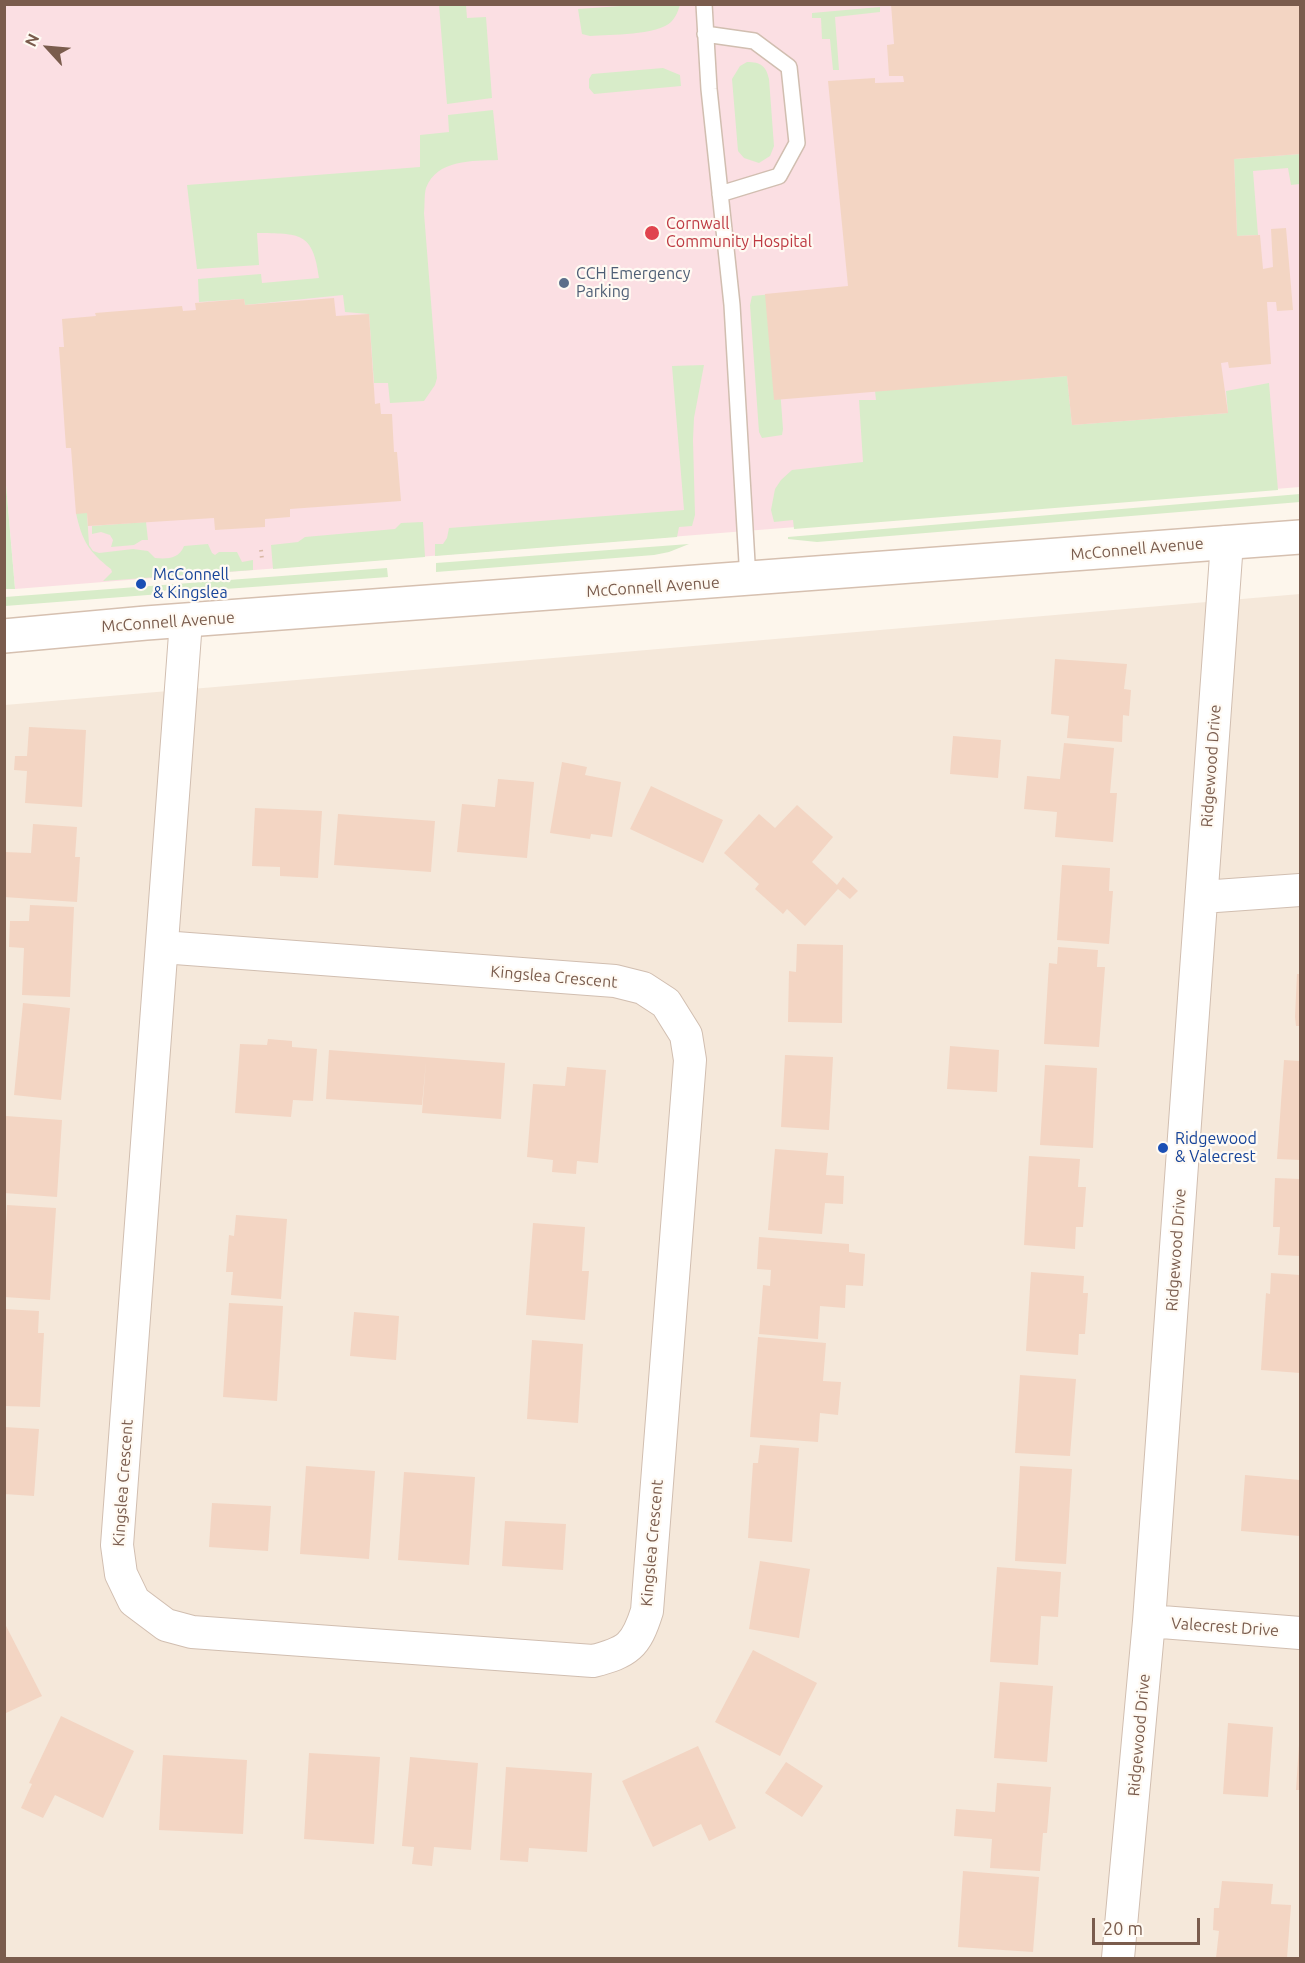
<!DOCTYPE html>
<html>
<head>
<meta charset="utf-8">
<style>
	body { margin:0 }
	#map { position:relative; width:1305px; height:1963px; overflow:hidden; background:#fdf6ec; font-family:Ubuntu,sans-serif }
	canvas { display:block }
	.frame { position:absolute; inset:0; border:6px solid #7a5c4d; pointer-events:none }
	.north { position:absolute; left:18px; top:18px; width:60px; height:60px; -webkit-text-stroke:4px #fffaf3; paint-order:stroke; rotate:296deg; font-size:16px; font-weight:700; line-height:24px; text-align:center; color:#7a5c4d }
	.north::after { content:''; display:block; margin:auto; width:21px; height:27px; background:#7a5c4d; clip-path:polygon(50% 0,100% 100%,50% 72%,0 100%) }
	.scale { position:absolute; left:1092px; top:1918px; width:108px; height:27px; box-sizing:border-box; border:3px solid #7a5c4d; border-top:0; padding-left:8px; font-size:18px; line-height:21px; white-space:nowrap; color:#7a5c4d; -webkit-text-stroke:4px #fffaf3; paint-order:stroke }
</style>
</head>
<body>
<div id="map">
<canvas width="1305" height="1963"></canvas>
<div class="frame"></div>
<div class="north">N</div>
<div class="scale">20 m</div>
</div>
<script>
const ctx = document.querySelector('canvas').getContext('2d');
ctx.lineJoin = 'round';
function paint(path, color) { ctx.fillStyle = color; ctx.fill(path, 'evenodd'); }
function trace(path, color, width, dash) { ctx.strokeStyle = color; ctx.lineWidth = width; ctx.lineCap = dash ? 'butt' : 'round'; ctx.setLineDash(dash || []); ctx.stroke(path); }
function write(font, color, halo, rows, align = 'center') {
  ctx.font = font + ' Ubuntu,sans-serif'; ctx.lineWidth = 4.5; ctx.setLineDash([]); ctx.textBaseline = 'middle'; ctx.strokeStyle = halo; ctx.fillStyle = color; for (const [text, x, y, turn = 0] of rows) {
    ctx.save(); ctx.translate(x, y); ctx.rotate((+turn || 0) * Math.PI / 180); ctx.textAlign = isNaN(turn) ? turn : align; if (halo) ctx.strokeText(text, 0, 0); ctx.fillText(text, 0, 0); ctx.restore();
  }
}
paint(new Path2D(`
	M1300 594V1958H5V705Z`), '#f5e8da');
paint(new Path2D(`
	M4 5H1300V487L15 589 4 462Z`), '#fbdfe3');
paint(new Path2D(`
	M439 5H466L467 18 486 17 492 98 447 104Z
	M635 5H680C678 11 676 17 671 22 656 36 611 34 590 36L582 34 578 9Z
	M880 7V12L835 17 839 70H833L830 39H822L821 18H812V13Z
	M747 62C761 62 766 66 769 79L774 146 770 156 759 163 744 158 738 151 732 79 740 66Z
	M663 68 680 75 681 86 594 94 589 88V79L592 74Z
	M493 110 498 160C473 161 437 159 426 188 424 195 425 205 424 213L437 378 435 385 424 401 390 403 388 383H374L369 314 345 312 343 295 245 305 244 299 199 302 198 279 261 274 262 283 319 278C313 231 299 234 257 233L259 265 197 269 187 185 420 167V135L449 132 448 115Z
	M1300 154V184L1291 185 1288 168 1253 171 1258 235 1237 236 1234 159Z
	M773 294 783 429 782 435 762 438 759 432 750 305 752 296Z
	M704 365 694 418 693 440 695 515 692 526 679 527 677 537 435 556V544H443L447 538 449 528 684 510 672 366Z
	M1067 376 1072 425 1228 413 1226 391 1269 383 1278 490 794 529 793 520 774 522 771 510 775 489 781 480 792 470 863 462 859 400H876L875 391Z
	M4 462 15 589H4Z
	M1300 494V502L817 542 788 539V537Z
	M76 513H87L89 545 93 551 99 553 133 549 148 551 155 558C167 559 179 559 184 546L208 544 212 553 215 555 219 552H237L242 562 253 560V570L103 581 112 572 111 569C89 552 82 541 76 513Z
	M146 522 148 540H142L134 545 111 547 113 540 110 535 101 532 92 534V526Z
	M423 522 425 557 273 569 271 545 298 542 305 537 395 529 401 523Z
	M689 544 669 552 654 555 436 572V563Z
	M387 568 388 577 171 593 166 590 161 594 5 606V597Z`), '#d8ecc9');
paint(new Path2D(`
	M891 4H1300V154L1234 159 1237 236 1260 235 1263 269 1273 267 1271 229 1286 228 1293 310 1277 311 1276 302H1267L1271 364 1229 368 1228 362 1221 363 1228 413 1072 425 1067 376 774 400 765 294 848 286 828 81 875 78V83L904 82 903 76H889L887 45 894 44Z
	M334 298 336 316 369 314 375 404 380 403 381 414H392L394 452H397L401 501 290 509V517L265 519V527L215 530 214 518 88 526 87 513 76 514 71 448H66L59 347H64L62 319 96 316 95 313 182 306 183 311 196 310 195 303 244 299 245 305Z
	M1055 659 1127 664 1124 689 1131 690 1129 716 1123 715 1122 742 1067 738 1069 716 1051 714Z
	M29 727 86 730 82 807 25 803 27 771 14 770 15 756H27Z
	M953 736 1001 740 998 778 950 774Z
	M1064 743 1114 748 1110 793H1117L1113 842 1055 837 1057 812 1024 809 1027 776 1060 779Z
	M562 762 587 767 585 775 621 782 612 837 591 834 590 839 550 833Z
	M498 779 534 782 527 858 457 852 462 804 495 807Z
	M651 786 723 820 703 863 630 829Z
	M797 805 833 837 812 862 837 885 843 877 858 891 850 899 838 889 805 926 787 909 783 914 755 889 759 884 724 853 759 814 775 828Z
	M255 808 322 811 318 878 280 876V867L252 866Z
	M338 814 435 821 431 872 334 865Z
	M33 824 77 827 75 857H80L77 902 4 897V852L31 853Z
	M1062 865 1110 868 1109 891H1113L1109 944 1057 940Z
	M30 905 74 907 70 997 22 995 24 948 9 947 10 921H29Z
	M797 944 843 945 842 1023 788 1022 789 971 796 972Z
	M1058 947 1098 950 1097 967H1105L1099 1047 1044 1044 1049 963 1057 964Z
	M1297 974H1300V1026H1296L1295 1017Z
	M23 1003 70 1008 61 1100 14 1095Z
	M268 1039 292 1041V1047L317 1049 313 1101 293 1100 291 1117 235 1113 240 1044 267 1045Z
	M950 1046 999 1050 997 1092 947 1089Z
	M329 1050 505 1063 501 1119 422 1113 426 1061 422 1105 326 1099Z
	M785 1055 833 1057 829 1130 781 1127Z
	M1284 1060 1300 1061V1160L1277 1159Z
	M1045 1065 1097 1068 1093 1148 1040 1145Z
	M567 1067 606 1070 598 1163 577 1161 576 1174 552 1172 553 1160 527 1157 533 1084 565 1086Z
	M6 1116 62 1120 57 1197 4 1193Z
	M775 1149 828 1153 826 1175 844 1176 843 1204 825 1203 822 1234 768 1230Z
	M1029 1156 1080 1159 1078 1187H1086L1083 1227H1076L1075 1249 1024 1245Z
	M1275 1178 1300 1179V1256L1278 1255 1280 1227H1273Z
	M7 1205 56 1208 50 1300 4 1297V1225H6Z
	M236 1215 287 1219 281 1299 231 1295 233 1272H226L229 1235 234 1236Z
	M533 1223 585 1227 582 1271H589L585 1320 526 1315Z
	M759 1237 849 1244V1252L865 1254 863 1286 846 1285 845 1308 820 1306 818 1339 759 1334 763 1285 770 1286 771 1270 757 1269Z
	M1031 1272 1084 1276 1083 1293H1088L1085 1334H1079L1078 1355 1026 1351Z
	M1271 1273 1300 1275V1373L1261 1370 1266 1293 1270 1294Z
	M229 1303 283 1306 277 1401 223 1397Z
	M4 1309 39 1311 38 1333H44L40 1407 4 1406Z
	M354 1312 399 1316 396 1360 350 1356Z
	M758 1337 826 1343 823 1381 841 1382 838 1415 820 1413 818 1442 750 1437Z
	M532 1340 583 1344 578 1423 527 1419Z
	M1020 1375 1076 1379 1070 1456 1015 1453Z
	M4 1427 39 1429 34 1496 4 1494Z
	M760 1445 799 1448 792 1542 748 1538 753 1463H758Z
	M306 1466 375 1471 369 1559 300 1554Z
	M1020 1466 1072 1469 1066 1564 1015 1561Z
	M404 1472 475 1477 469 1565 398 1560Z
	M1245 1475 1300 1480V1536L1241 1531Z
	M212 1503 271 1506 268 1551 209 1547Z
	M505 1521 566 1524 563 1570 502 1566Z
	M760 1561 810 1569 799 1638 749 1629Z
	M997 1567 1061 1572 1058 1617 1041 1616 1038 1665 990 1662Z
	M4 1622 42 1696 4 1714Z
	M753 1650 817 1683 780 1756 715 1722Z
	M1000 1682 1053 1686 1047 1762 994 1758Z
	M61 1716 134 1751 103 1818 55 1795 43 1818 21 1808 32 1784 29 1783Z
	M1228 1723 1273 1727 1268 1797 1223 1794Z
	M1299 1745H1300V1790H1296Z
	M698 1746 736 1828 709 1841 701 1824 653 1847 622 1781Z
	M309 1753 380 1757 374 1844 304 1839Z
	M163 1755 247 1760 243 1834 159 1830Z
	M410 1757 478 1763 471 1850 434 1847 432 1866 412 1864 414 1847 402 1846Z
	M786 1762 823 1786 802 1817 765 1793Z
	M506 1767 592 1773 587 1852 529 1848 528 1862 500 1860Z
	M997 1783 1051 1787 1047 1833H1043L1040 1871 990 1868 992 1839 954 1836 956 1809 995 1812Z
	M963 1871 1039 1877 1033 1952 958 1947Z
	M1222 1881 1273 1884 1271 1904 1291 1905 1287 1958H1216L1219 1931 1213 1930 1214 1908H1219Z`), '#f3d5c3');
const lane = new Path2D(`
	M704 4 709 89 732 305 748 580
	M705 34 754 41 789 67 797 143 779 176 720 194`);
const street = new Path2D(`
	M1202 897 1300 890
	M162 947 615 981 643 988 666 1003 686 1035 690 1060 647 1611C636 1646 628 1652 593 1661L192 1632 166 1625 134 1601 121 1574 117 1545 186 621
	M1149 1621 1300 1633
	M1118 1958 1149 1621 1227 542`);
const secondary = new Path2D(`
	M4 636 146 623 1300 537`);
trace(lane, '#d1beb0', 18);
trace(street, '#d1beb0', 34);
trace(secondary, '#d6c0b0', 36);
trace(new Path2D(`
	M261 550 262 559`), '#d9b8a5', 4, [1.5, 4.5]);
trace(lane, '#fff', 15);
trace(street, '#fff', 32);
trace(secondary, '#fff', 33);
for (const [x, y, r, color] of [
	[652,233,8,"#e0444e"],
	[564,283,6,"#5c6f8a"],
	[141,584,6,"#1a4fb4"],
	[1163,1148,6,"#1a4fb4"]
]) { const dot = new Path2D(); dot.arc(x, y, r, 0, 2 * Math.PI); ctx.fillStyle = color; ctx.fill(dot); trace(dot, '#fffaf3', 2); }
write('16px', '#be3a42', '#fffaf3', [
	["Cornwall",666,224],
	["Community Hospital",666,242]
], 'left');
write('16px', '#4e5e75', '#fffaf3', [
	["CCH Emergency",576,274],
	["Parking",576,292]
], 'left');
write('16px', '#7a5c4d', '#fffaf3', [
	["McConnell Avenue",1137,549,-5],
	["McConnell Avenue",653,587,-4],
	["McConnell Avenue",168,622,-4],
	["Ridgewood Drive",1211,766,-86],
	["Kingslea Crescent",554,977,5],
	["Ridgewood Drive",1176,1250,-86],
	["Kingslea Crescent",123,1483,-86],
	["Kingslea Crescent",652,1543,-85],
	["Valecrest Drive",1225,1627,4],
	["Ridgewood Drive",1139,1735,-85]
]);
write('16px', '#164399', '#fffaf3', [
	["McConnell",153,575],
	["& Kingslea",153,593],
	["Ridgewood",1175,1139],
	["& Valecrest",1175,1157]
], 'left');
</script>
</body>
</html>
